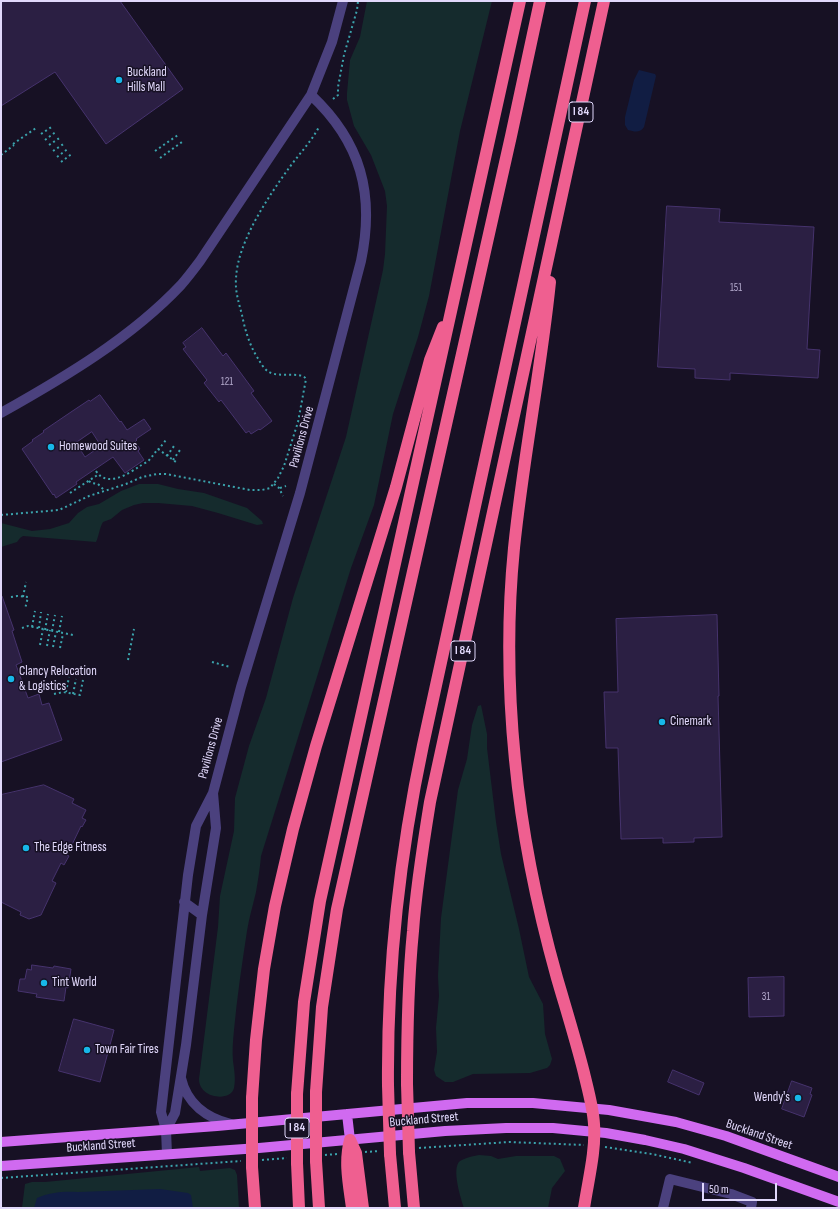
<!DOCTYPE html>
<html>
<head>
<meta charset="utf-8">
<style>
	body { margin:0 }
	#map { position:relative; width:840px; height:1209px; overflow:hidden; background:#171124; font-family:"Sofia Sans Condensed",sans-serif }
	canvas { display:block }
	.frame { position:absolute; inset:0; border:2px solid #e1d8fb; pointer-events:none }
	.scale { position:absolute; left:702px; top:1183px; width:75px; height:18px; box-sizing:border-box; border:2px solid #e1d8fb; border-top:0; padding-left:5px; font-size:12px; line-height:14px; white-space:nowrap; color:#e1d8fb; -webkit-text-stroke:3px #171124; paint-order:stroke }
</style>
</head>
<body>
<div id="map">
<canvas width="840" height="1209"></canvas>
<div class="frame"></div>
<div class="scale">50 m</div>
</div>
<script>
const ctx = document.querySelector('canvas').getContext('2d');
ctx.lineJoin = 'round';
function paint(path, color) { ctx.fillStyle = color; ctx.fill(path, 'evenodd'); }
function trace(path, color, width, dash) { ctx.strokeStyle = color; ctx.lineWidth = width; ctx.lineCap = dash ? 'butt' : 'round'; ctx.setLineDash(dash || []); ctx.stroke(path); }
function write(font, color, halo, rows, align = 'center') {
  ctx.font = font + ' "Sofia Sans Condensed",sans-serif'; ctx.lineWidth = 3; ctx.setLineDash([]); ctx.textBaseline = 'middle'; ctx.strokeStyle = halo; ctx.fillStyle = color; for (const [text, x, y, turn = 0] of rows) {
    ctx.save(); ctx.translate(x, y); ctx.rotate((+turn || 0) * Math.PI / 180); ctx.textAlign = isNaN(turn) ? turn : align; if (halo) ctx.strokeText(text, 0, 0); ctx.fillText(text, 0, 0); ctx.restore();
  }
}
paint(new Path2D(`
	M367 1H492L460 131 429 296 418 337 393 414 374 505 351 568 261 856C260 868 258 880 256 892 253 905 249 918 247 931 242 964 237 997 234 1030 233 1040 232 1051 233 1061 234 1069 236 1079 234 1088 231 1102 199 1099 199 1079L218 927 220 896 234 831 235 798 249 746 266 698 293 598 346 437 383 270 385 254 387 206 385 191 371 155 354 126 347 100V93L350 60 360 37Z
	M139 484H158L178 489 204 493 247 508 262 521 263 524 257 525 218 513 192 506 158 503H143L134 505 122 510 111 519 103 522C99 529 99 536 96 542L23 536 20 538 17 542 1 547V523L32 531 50 529 69 523 78 513 87 507 99 504 121 491Z
	M481 705 487 734V748L496 822 501 854 519 929 529 977 543 1004 545 1034 552 1059 550 1065 547 1068 530 1073 473 1074 453 1082H445L436 1076 434 1070 437 1052 436 1028 439 996 438 976 441 918 458 790 467 759 472 725 478 706Z
	M479 1155 491 1156 498 1159 516 1156H554L560 1159 565 1171 552 1188 548 1208H464C461 1199 451 1168 460 1161 465 1158 473 1156 479 1155Z
	M199 1167 200 1171 230 1168 235 1170 237 1175 239 1208H22L25 1184 32 1182H45Z`), '#152b2d');
paint(new Path2D(`
	M639 70 655 74 656 76 644 127C640 133 635 132 628 130L625 125V117L634 80Z
	M160 1189 188 1193 191 1195 193 1208H34L37 1198C50 1192 65 1191 78 1192Z`), '#111d43');
const building = new Path2D(`
	M1 1H120L183 89 106 144 55 72 1 106Z
	M667 206 720 209 719 222 814 227 807 349 820 350 818 378 730 373V380L695 378V369L658 367Z
	M202 328 223 356 226 353 254 391 251 393 272 421 260 430 259 429 251 434 249 431 246 433 221 400 219 402 204 383 207 380 183 349 186 347 183 343Z
	M100 395 120 422 121 421 127 430 144 419 151 429 136 439 137 440 135 442 140 449 138 451 144 460 125 473 113 457 76 482 77 484 56 498 54 494 53 495 22 449 33 441 32 440 44 432 43 431 71 412 89 400 90 401ZM92 432 101 446 85 457 76 443Z
	M1 596H2L14 630 12 631 22 662 16 665 28 698 39 694 42 705 49 703 62 740 1 762Z
	M717 615 719 696H718L722 837 694 838V842L663 843V838L621 839 618 748H606L604 692H618L616 619Z
	M44 785 74 799 72 803 86 810 82 818 86 820 82 827 81 826 67 855 69 856 64 865 61 863 52 881 56 883 41 915 29 919 20 915 21 912 1 902V795Z
	M32 965 53 968 54 966 71 969 68 988 66 987 64 1001 36 997 37 994 18 991 20 979H25L27 969 31 970Z
	M784 977V1016L749 1017 748 978Z
	M74 1019 114 1030 100 1082 59 1071Z
	M673 1070 704 1083 699 1095 668 1082Z
	M792 1081 812 1088 810 1094 812 1095 804 1117 782 1109Z`);
paint(building, '#2b1f43');
trace(building, '#46336d', 1);
trace(new Path2D(`
	M333 99 338 95V87L344 55 357 10 358 1
	M41 134 53 126
	M45 140 57 131
	M13 144 36 128
	M49 145 61 137
	M53 151 65 143
	M155 151 178 135
	M1 155 14 145
	M57 157 69 148
	M160 158 182 142
	M61 162 73 153
	M158 450 166 440
	M167 456 174 446
	M173 460 180 450
	M96 471C107 488 128 474 140 466 143 464 148 462 150 459 153 456 155 452 158 449L176 462
	M89 481 91 483 98 484 104 490
	M274 484 279 488 283 496
	M280 488 286 486
	M70 493 99 474
	M1 515 59 510 89 496 126 484 142 477 157 474H166L250 490H262L270 488 278 478 284 466 298 422 306 379C302 371 279 378 269 372 265 370 261 364 259 360 250 347 245 330 242 315 239 303 235 292 236 279 237 243 268 197 289 168 299 154 311 142 319 127
	M11 597 17 596 28 597 25 609
	M23 597 26 582
	M32 627 35 611
	M22 628 28 626 73 635
	M39 628 41 612
	M45 630 48 614
	M52 631 55 615
	M59 632 62 616
	M40 645 43 629
	M47 646 50 630
	M53 647 56 632
	M60 648 63 634
	M128 660 134 629
	M212 662 230 667
	M66 692 69 677
	M54 694 63 692 80 695 83 680
	M73 694 76 679
	M605 1147 652 1154 693 1163
	M419 1148 509 1142 584 1145
	M365 1152 379 1151
	M325 1155 337 1154
	M262 1160 287 1158
	M1 1178 241 1161`), '#3ba3ac', 2, [2, 3]);
trace(new Path2D(`
	M1 413C65 377 131 338 181 285 188 277 194 269 200 261L311 95 332 42 343 1
	M184 902 202 915
	M181 1078C187 1104 207 1118 231 1124
	M166 1130 175 1113 186 1045 202 915 216 828 213 793
	M167 1154 166 1130 161 1112 188 875 196 826 213 793 241 687 300 493 361 261C375 194 361 142 311 95
	M663 1208 670 1179 731 1194 752 1202 751 1208`), '#4b417e', 10);
trace(new Path2D(`
	M347 1114 350 1140
	M1 1142 217 1126 467 1103H533L609 1110 676 1122 726 1136 839 1177
	M1 1166 259 1148 445 1131 506 1128H553L606 1133 645 1140 684 1149 744 1168 839 1202`), '#d06af0', 10);
trace(new Path2D(`
	M550 282C541 371 523 459 514 548 507 619 508 690 515 760 522 834 537 907 557 978 566 1009 576 1041 584 1073 588 1090 593 1107 594 1124 596 1151 588 1181 584 1208
	M407 1084C407 1033 408 982 413 931 416 888 423 845 430 802L604 1
	M388 1085C387 971 399 858 423 745L585 1
	M316 1092 322 1007 337 909 511 136 540 1
	M297 1094 304 1002 320 901 520 1
	M252 1098 256 1040 264 969 275 906 293 829 316 746 396 487 430 360 443 327
	M350 1140 356 1153 357 1161 363 1208
	M350 1140C344 1162 349 1185 352 1208
	M409 1152 414 1208
	M390 1154 395 1208
	M316 1161 319 1208
	M297 1163 299 1208
	M252 1167 255 1208`), '#ef5f90', 12);
trace(new Path2D(`
	M407 1084 409 1152
	M388 1085 390 1154
	M316 1092V1161
	M297 1094V1163
	M252 1098V1167`), '#ef5f90', 12);
for (const [x, y, r, color] of [
	[119,80,4,"#17b7e8"],
	[51,447,4,"#17b7e8"],
	[11,679,4,"#17b7e8"],
	[662,722,4,"#17b7e8"],
	[26,848,4,"#17b7e8"],
	[44,983,4,"#17b7e8"],
	[87,1050,4,"#17b7e8"],
	[798,1098,4,"#17b7e8"]
]) { const dot = new Path2D(); dot.arc(x, y, r, 0, 2 * Math.PI); ctx.fillStyle = color; ctx.fill(dot); trace(dot, '#171124', 1.5); }
write('11px', '#b4aacd', null, [
	["151",736,288],
	["121",227,382],
	["31",766,997]
]);
for (const [x, y, w] of [
	[581,112,24],
	[463,651,24],
	[297,1128,24]
]) { const box = new Path2D(); box.roundRect(x - w / 2, y - 10, w, 20, 3); ctx.fillStyle = '#171124'; ctx.fill(box); trace(box, '#e1d8fb', 1); }
write('bold 12px', '#e1d8fb', null, [
	["I 84",581,112],
	["I 84",463,651],
	["I 84",297,1128]
]);
write('13px', '#e1d8fb', '#171124', [
	["Buckland",127,73],
	["Hills Mall",127,88],
	["Homewood Suites",59,447],
	["Clancy Relocation",19,672],
	["& Logistics",19,687],
	["Cinemark",670,722],
	["The Edge Fitness",34,848],
	["Tint World",52,983],
	["Town Fair Tires",95,1050],
	["Wendy's",790,1098,"right"]
], 'left');
write('13px', '#e1d8fb', '#171124', [
	["Pavilions Drive",302,437,-75],
	["Pavilions Drive",211,748,-75],
	["Buckland Street",424,1120,-5],
	["Buckland Street",759,1135,19],
	["Buckland Street",101,1146,-4]
]);
</script>
</body>
</html>
